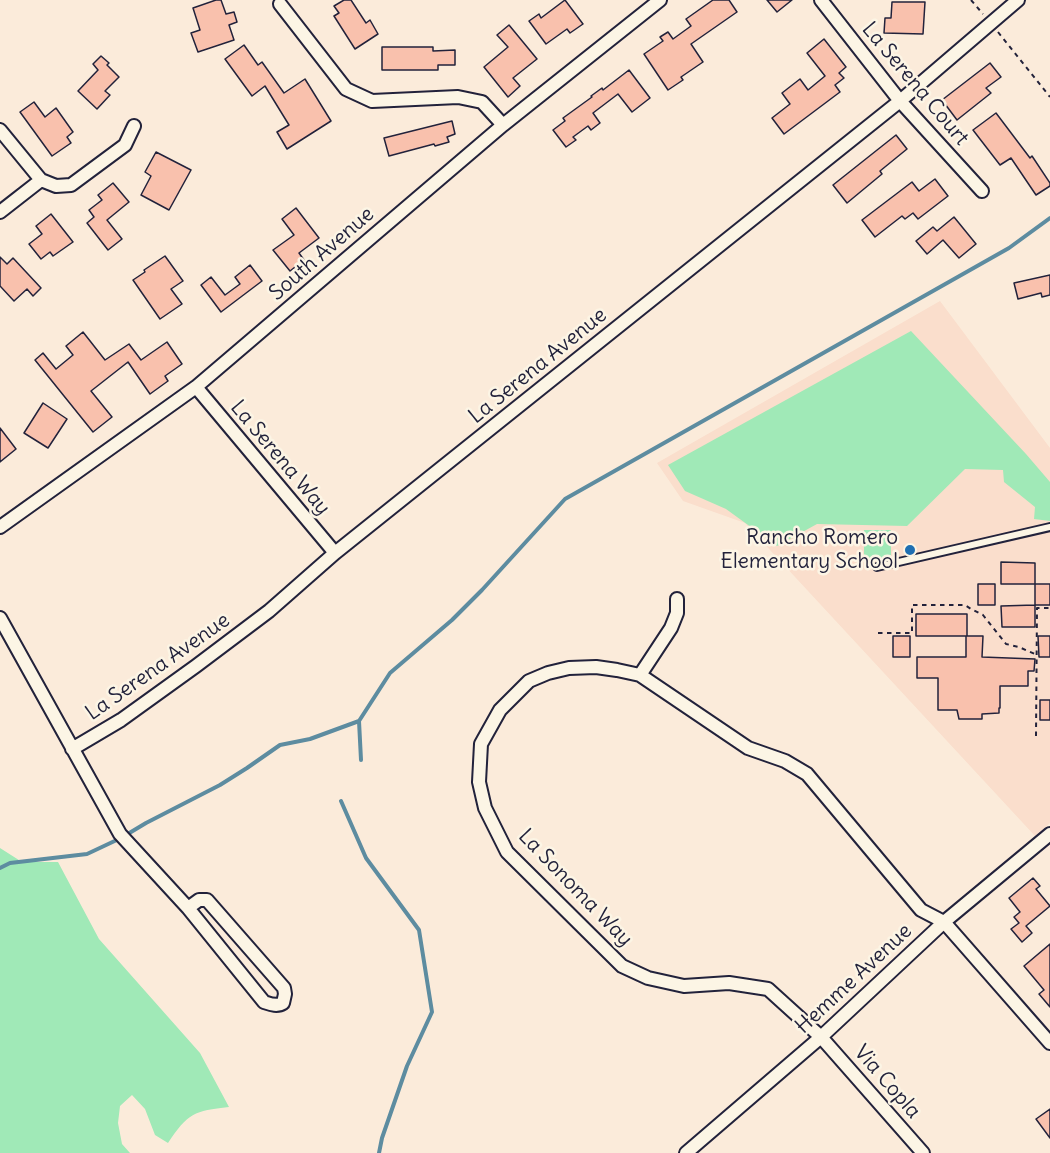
<!DOCTYPE html>
<html>
<head>
<meta charset="utf-8">
<style>
	body { margin:0 }
	canvas { display:block; background:#fbebda }
</style>
</head>
<body>
<canvas width="1050" height="1153"></canvas>
<script>
const ctx = document.querySelector('canvas').getContext('2d');
ctx.lineJoin = 'round';
function paint(path, color) { ctx.fillStyle = color; ctx.fill(path, 'evenodd'); }
function trace(path, color, width, dash) { ctx.strokeStyle = color; ctx.lineWidth = width; ctx.lineCap = dash ? 'butt' : 'round'; ctx.setLineDash(dash || []); ctx.stroke(path); }
function write(font, color, halo, rows, align = 'center') {
  ctx.font = font + ' Delius,sans-serif'; ctx.lineWidth = 5; ctx.setLineDash([]); ctx.textBaseline = 'middle'; ctx.strokeStyle = halo; ctx.fillStyle = color; for (const [text, x, y, turn = 0] of rows) {
    ctx.save(); ctx.translate(x, y); ctx.rotate((+turn || 0) * Math.PI / 180); ctx.textAlign = isNaN(turn) ? turn : align; if (halo) ctx.strokeText(text, 0, 0); ctx.fillText(text, 0, 0); ctx.restore();
  }
}
paint(new Path2D(`
	M940 301 1050 448V823L1035 836 745 523 683 501 657 463Z`), '#fadecc');
paint(new Path2D(`
	M911 331 1026 454 1050 482V521L1034 519 1035 507 1004 482 1003 470 965 469 907 526 817 524 777 546 726 509 685 491 668 465Z
	M864 530H891V561H864Z
	M0 848 22 862H58L99 939 200 1053 229 1107C194 1111 188 1113 168 1143L155 1135 145 1109 132 1095 120 1106 118 1123 122 1144 130 1153H0Z`), '#a0e9b7');
trace(new Path2D(`
	M361 760 359 721 390 673 452 620 482 590 565 499 1009 248 1050 218
	M341 801 366 858 419 930 432 1012 407 1066 382 1138 379 1153
	M0 868 10 863 87 854 121 838 146 823 220 785 247 768 280 745 310 739 359 721`), '#5d8ca0', 4);
const building = new Path2D(`
	M216 0H221L226 14 234 12 237 22 229 25 234 40 198 52 191 33 200 30 193 8Z
	M344 0H351L366 23 370 20 378 34 355 49 334 16 339 13 334 6Z
	M565 0 583 24 570 33 567 29 546 44 529 21 539 14 541 18Z
	M713 0H729L737 12 691 44 703 62 681 77 683 80 668 90 644 54 663 41 660 37 668 32 673 39 691 26 686 19Z
	M767 0H792L777 12Z
	M892 2H925L923 34 884 33 885 18H891Z
	M509 25 537 59 513 78 520 86 508 97 484 67 508 47 497 35Z
	M824 39 846 67 839 73 844 78 835 85 840 92 784 134 772 118 790 104 782 93 800 79 808 90 825 76 807 53Z
	M244 45 258 65 262 62 284 93 305 79 331 121 287 149 277 132 289 125 265 86 252 96 225 59Z
	M382 47H433V51L455 50V65H438V70H382Z
	M101 56 109 63 107 65 119 77 105 91 110 95 97 109 78 91 98 70 93 64Z
	M990 63 1001 77 986 88 991 93 957 120 942 100Z
	M629 70 650 98 632 112 618 94 593 113 600 123 591 130 588 126 573 137 576 140 566 147 553 130 565 121 563 118 592 97 591 96 602 88 603 90Z
	M34 102 45 117 56 108 73 132 67 137 71 143 52 156 20 112Z
	M996 113 1030 158 1032 156 1050 183V186L1036 195 1011 158 1000 165 973 130Z
	M452 121 455 134 447 137 449 142 435 146 434 144 389 156 384 138Z
	M896 135 907 149 880 171 882 174 847 203 833 185Z
	M156 152 191 170 169 210 141 195 151 176 145 172Z
	M935 179 948 196 918 219 913 213 905 219 902 216 875 237 862 220 912 182 919 191Z
	M113 183 129 202 107 220 122 239 108 250 87 223 94 217 89 210 102 200 98 195Z
	M296 208 319 238 299 253 304 260 290 271 273 250 294 235 282 219Z
	M51 214 73 242 53 256 50 252 41 259 29 244 42 234 36 226Z
	M954 217 976 244 959 258 943 240 927 254 916 241 933 227 937 231Z
	M165 256 183 281 171 289 182 304 160 319 133 280 145 272 144 270Z
	M0 257 7 264 13 258 41 288 33 296 27 289 14 301 0 286Z
	M250 265 262 281 221 312 201 285 211 277 225 295 240 284 235 277Z
	M1050 275V295L1042 297 1041 293 1018 299 1014 283Z
	M83 332 105 360 129 344 141 360 167 342 182 364 165 376 168 381 150 394 128 362 91 391 112 417 93 432 35 360 43 353 56 369 73 355 66 346Z
	M43 403 67 419 48 448 24 433Z
	M0 428 16 449 0 462Z
	M1001 562 1035 563V584H1001Z
	M978 584H995V605H978Z
	M1035 584H1050V605H1035Z
	M1035 605V627H1002L1001 606Z
	M916 614H967V636H983L982 657 1035 659 1034 671H1028V686H1000V708H999V713L982 714V719H959L957 710H938V678H917V657H966V636H916Z
	M893 636H910V657H893Z
	M1038 636H1050V657H1039Z
	M1040 700H1050V720H1040Z
	M1033 878 1040 886 1036 889 1050 906 1026 926 1032 933 1022 942 1011 929 1019 923 1014 917 1020 912 1009 898Z
	M1050 944V1007L1039 994 1044 990 1024 966Z
	M1050 1109V1138L1036 1119Z`);
paint(building, '#f9c1ad');
trace(building, '#22223b', 1.5);
const lane = new Path2D(`
	M877 567 1050 527`);
const street = new Path2D(`
	M821 0 900 101 982 191
	M280 4 346 89 372 101 458 97 482 102 503 125
	M0 130 41 180 56 186 71 185 125 145 134 126
	M0 212 41 180
	M196 387 335 553
	M0 527 196 387 503 125 660 0
	M0 618 120 834 188 908 264 1002C270 1004 277 1007 283 1003L285 994 284 988 207 900H199L188 908
	M640 675 671 628 677 613V599
	M72 749 121 720 196 666 269 611 335 553 900 101 1018 0
	M686 1153 821 1037 944 922 1050 834
	M923 1153 821 1037 768 989 729 983 684 986 648 978 622 966 507 852 485 808 479 782 481 744 500 710 529 681 548 673 569 668 596 667 617 670 640 675 748 748 785 761 807 774 921 910 944 922 1050 1043`);
trace(lane, '#22223b', 10);
trace(street, '#22223b', 16);
trace(new Path2D(`
	M971 0 983 14
	M998 32 1050 97
	M878 633H912V605H965L971 609 983 615 1006 644 1019 647 1037 655
	M1036 736 1037 608H1050`), '#22223b', 2, [4.5, 4.5]);
trace(lane, '#fcf5e5', 6);
trace(street, '#fcf5e5', 12);
for (const [x, y, r, color] of [
	[910,550,6,"#1f6fb2"]
]) { const dot = new Path2D(); dot.arc(x, y, r, 0, 2 * Math.PI); ctx.fillStyle = color; ctx.fill(dot); trace(dot, '#fcf5e5', 2); }
write('21px', '#22223b', '#fcf5e5', [
	["La Serena Court",915,84,50],
	["South Avenue",322,254,-41],
	["La Serena Avenue",538,366,-39],
	["La Serena Way",280,458,50],
	["La Serena Avenue",158,667,-35],
	["La Sonoma Way",575,888,46],
	["Hemme Avenue",854,979,-43],
	["Via Copla",887,1082,49]
]);
write('21px', '#22223b', '#fcf5e5', [
	["Rancho Romero",898,538],
	["Elementary School",898,562]
], 'right');
</script>
</body>
</html>
